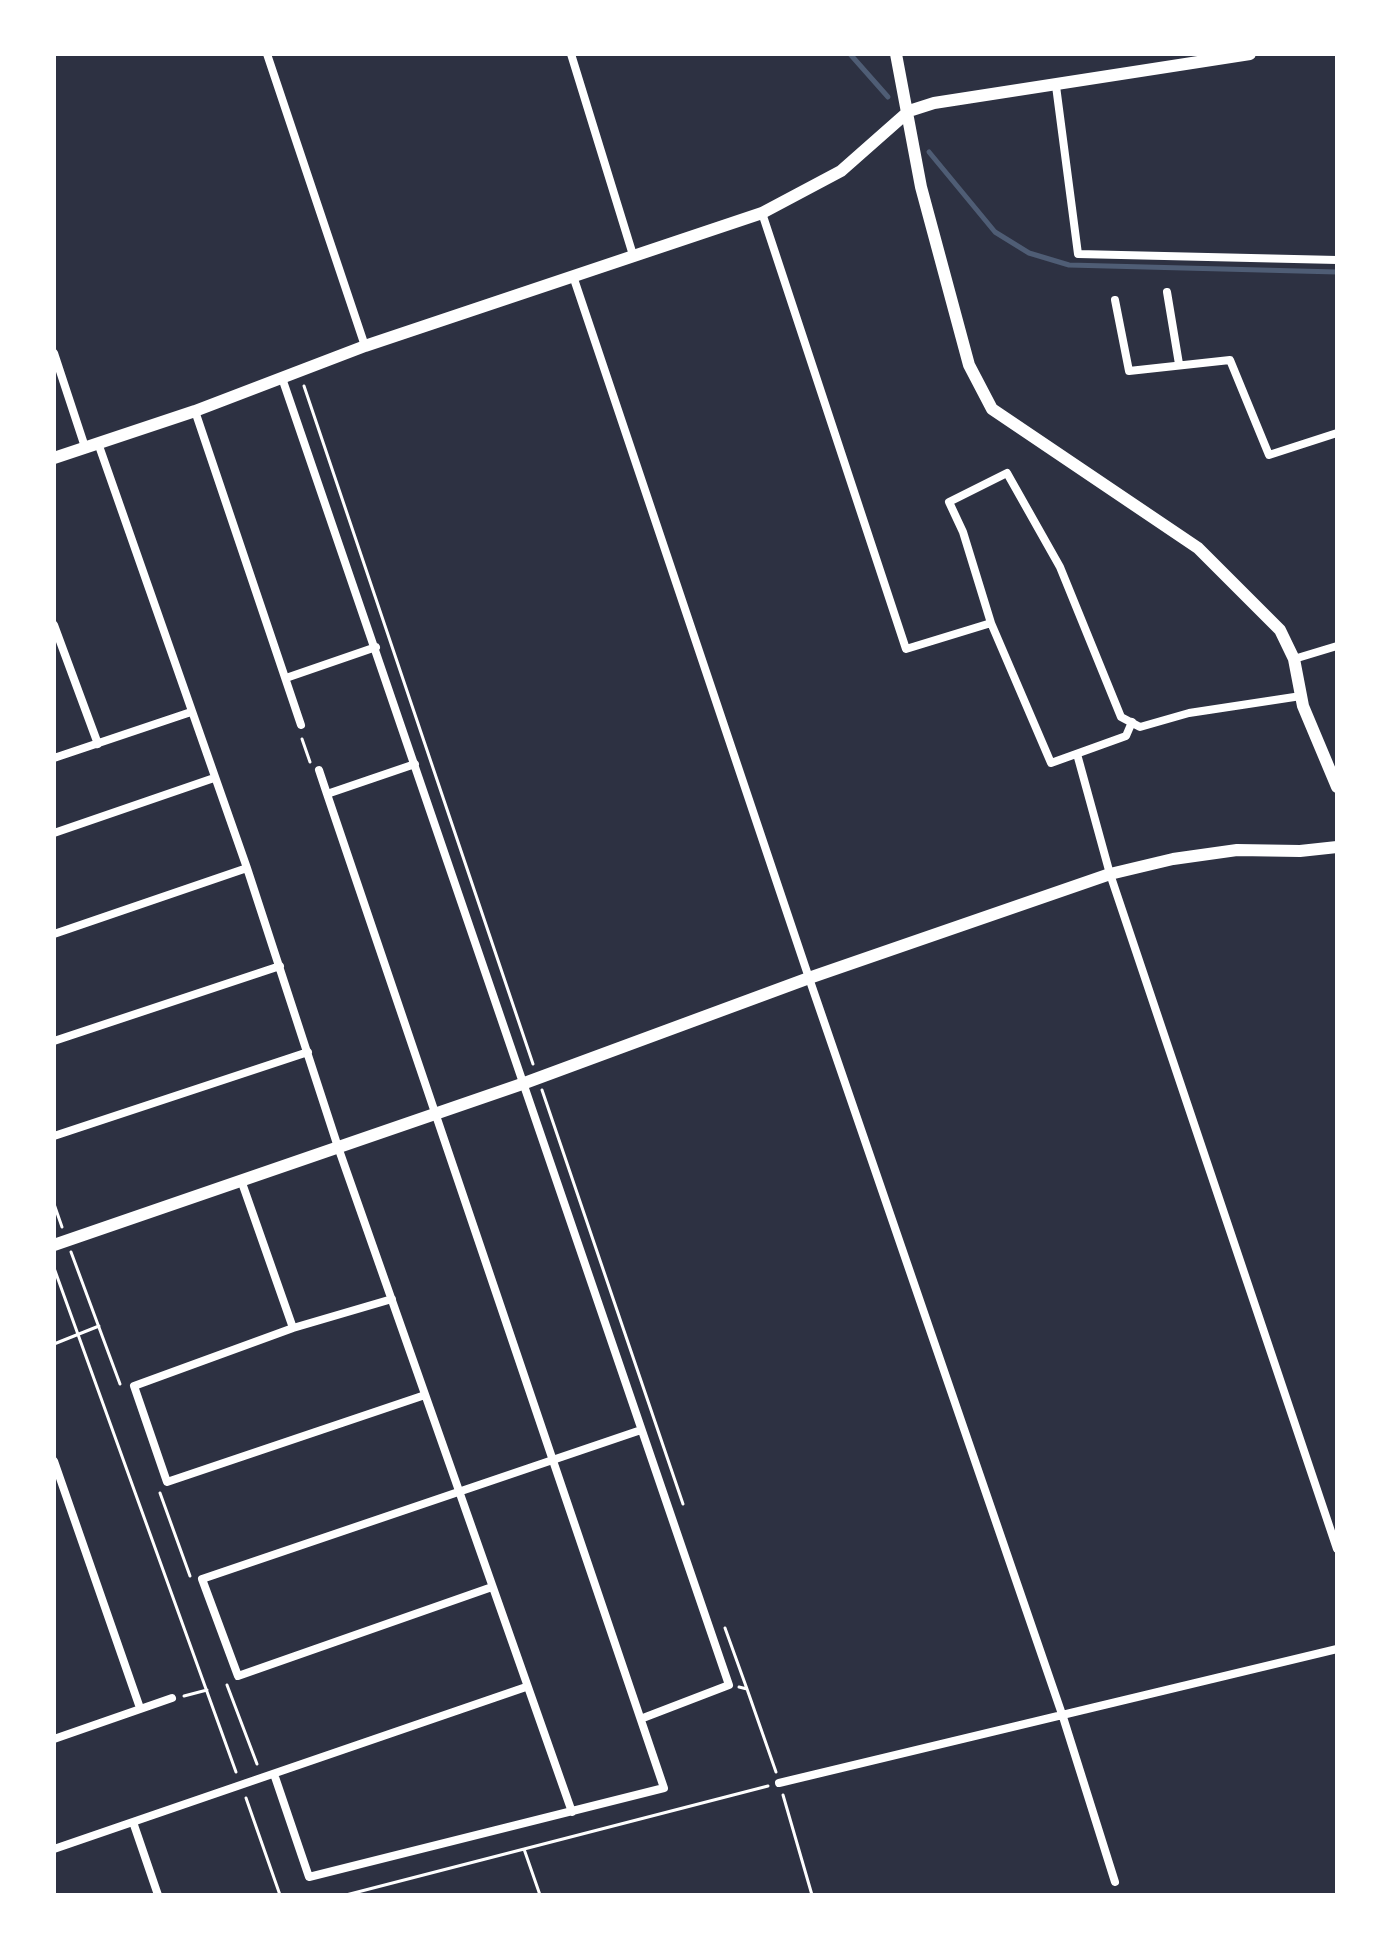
<!DOCTYPE html>
<html>
<head>
<meta charset="utf-8">
<style>
  body { margin:0 }
  #map { position:relative; width:1391px; height:1949px; overflow:hidden; background:#2d3142; font-family:"PT Sans",sans-serif }
  canvas { display:block }
  .frame { position:absolute; inset:0; border:56px solid #fff; pointer-events:none }
</style>
</head>
<body>
<div id="map">
<canvas width="1391" height="1949"></canvas>
<div class="frame"></div>
</div>
<script>
const c = document.querySelector('canvas').getContext('2d');
c.lineJoin = 'round';
function trace(path, color, width, dash) {
  c.strokeStyle = color;
  c.lineWidth = width;
  c.lineCap = dash ? 'butt' : 'round';
  c.setLineDash(dash || []);
  c.stroke(path);
}
trace(new Path2D(`
  M 850,54 L 888,97
  M 929,152 L 995,232 L 1029,253 L 1069,265 L 1337,272`), '#4f5d75', 5);
trace(new Path2D(`
  M 304,386 L 533,1064
  M 302,739 L 310,762
  M 542,1090 L 683,1504
  M 54,1204 L 62,1227
  M 71,1252 L 120,1384
  M 54,1268 L 236,1772
  M 54,1344 L 99,1326
  M 160,1493 L 190,1576
  M 725,1628 L 747,1689
  M 227,1685 L 257,1764
  M 739,1687 L 747,1689 L 776,1772
  M 184,1696 L 207,1690
  M 783,1795 L 812,1895
  M 246,1798 L 280,1895
  M 524,1849 L 540,1895
  M 346,1895 L 768,1786`), '#fff', 3);
trace(new Path2D(`
  M 267,54 L 365,346
  M 571,54 L 633,255
  M 1056,86 L 1078,254 L 1337,260
  M 762,213 L 906,649 L 991,623
  M 573,276 L 809,978 L 1063,1717 L 1115,1882
  M 1167,292 L 1179,364
  M 1115,300 L 1129,371 L 1230,360 L 1269,455 L 1337,433
  M 54,353 L 85,447
  M 282,378 L 729,1685 L 643,1718
  M 195,411 L 301,725
  M 98,443 L 247,868 L 338,1147 L 572,1812
  M 54,625 L 98,744
  M 1294,659 L 1337,646
  M 286,678 L 376,647
  M 1132,722 L 1126,736 L 1051,763 L 991,623 L 963,532 L 949,502 L 1007,473 L 1060,567 L 1121,717 L 1140,727 L 1189,713 L 1301,696
  M 1077,754 L 1110,874 L 1337,1549
  M 54,758 L 191,712
  M 319,770 L 327,794
  M 54,833 L 214,778
  M 54,934 L 247,868
  M 54,1041 L 280,966
  M 54,1136 L 308,1052
  M 241,1180 L 293,1328
  M 392,1299 L 293,1328 L 134,1386 L 167,1482 L 425,1395
  M 54,1461 L 140,1708
  M 492,1587 L 238,1676 L 202,1579 L 641,1430
  M 54,1739 L 172,1698
  M 274,1774 L 309,1877 L 664,1788 L 327,794 L 415,764
  M 779,1783 L 1337,1649
  M 133,1822 L 158,1895
  M 54,1849 L 526,1687`), '#fff', 8);
trace(new Path2D(`
  M 896,54 L 921,187 L 969,365 L 992,409 L 1198,548 L 1280,630 L 1294,659 L 1303,706 L 1337,787
  M 54,458 L 195,411 L 365,346 L 762,213 L 841,171 L 909,111 L 934,103 L 1250,54
  M 54,1245 L 522,1084 L 809,978 L 1110,874 L 1173,859 L 1237,850 L 1300,851 L 1337,847`), '#fff', 12);
</script>
</body>
</html>
